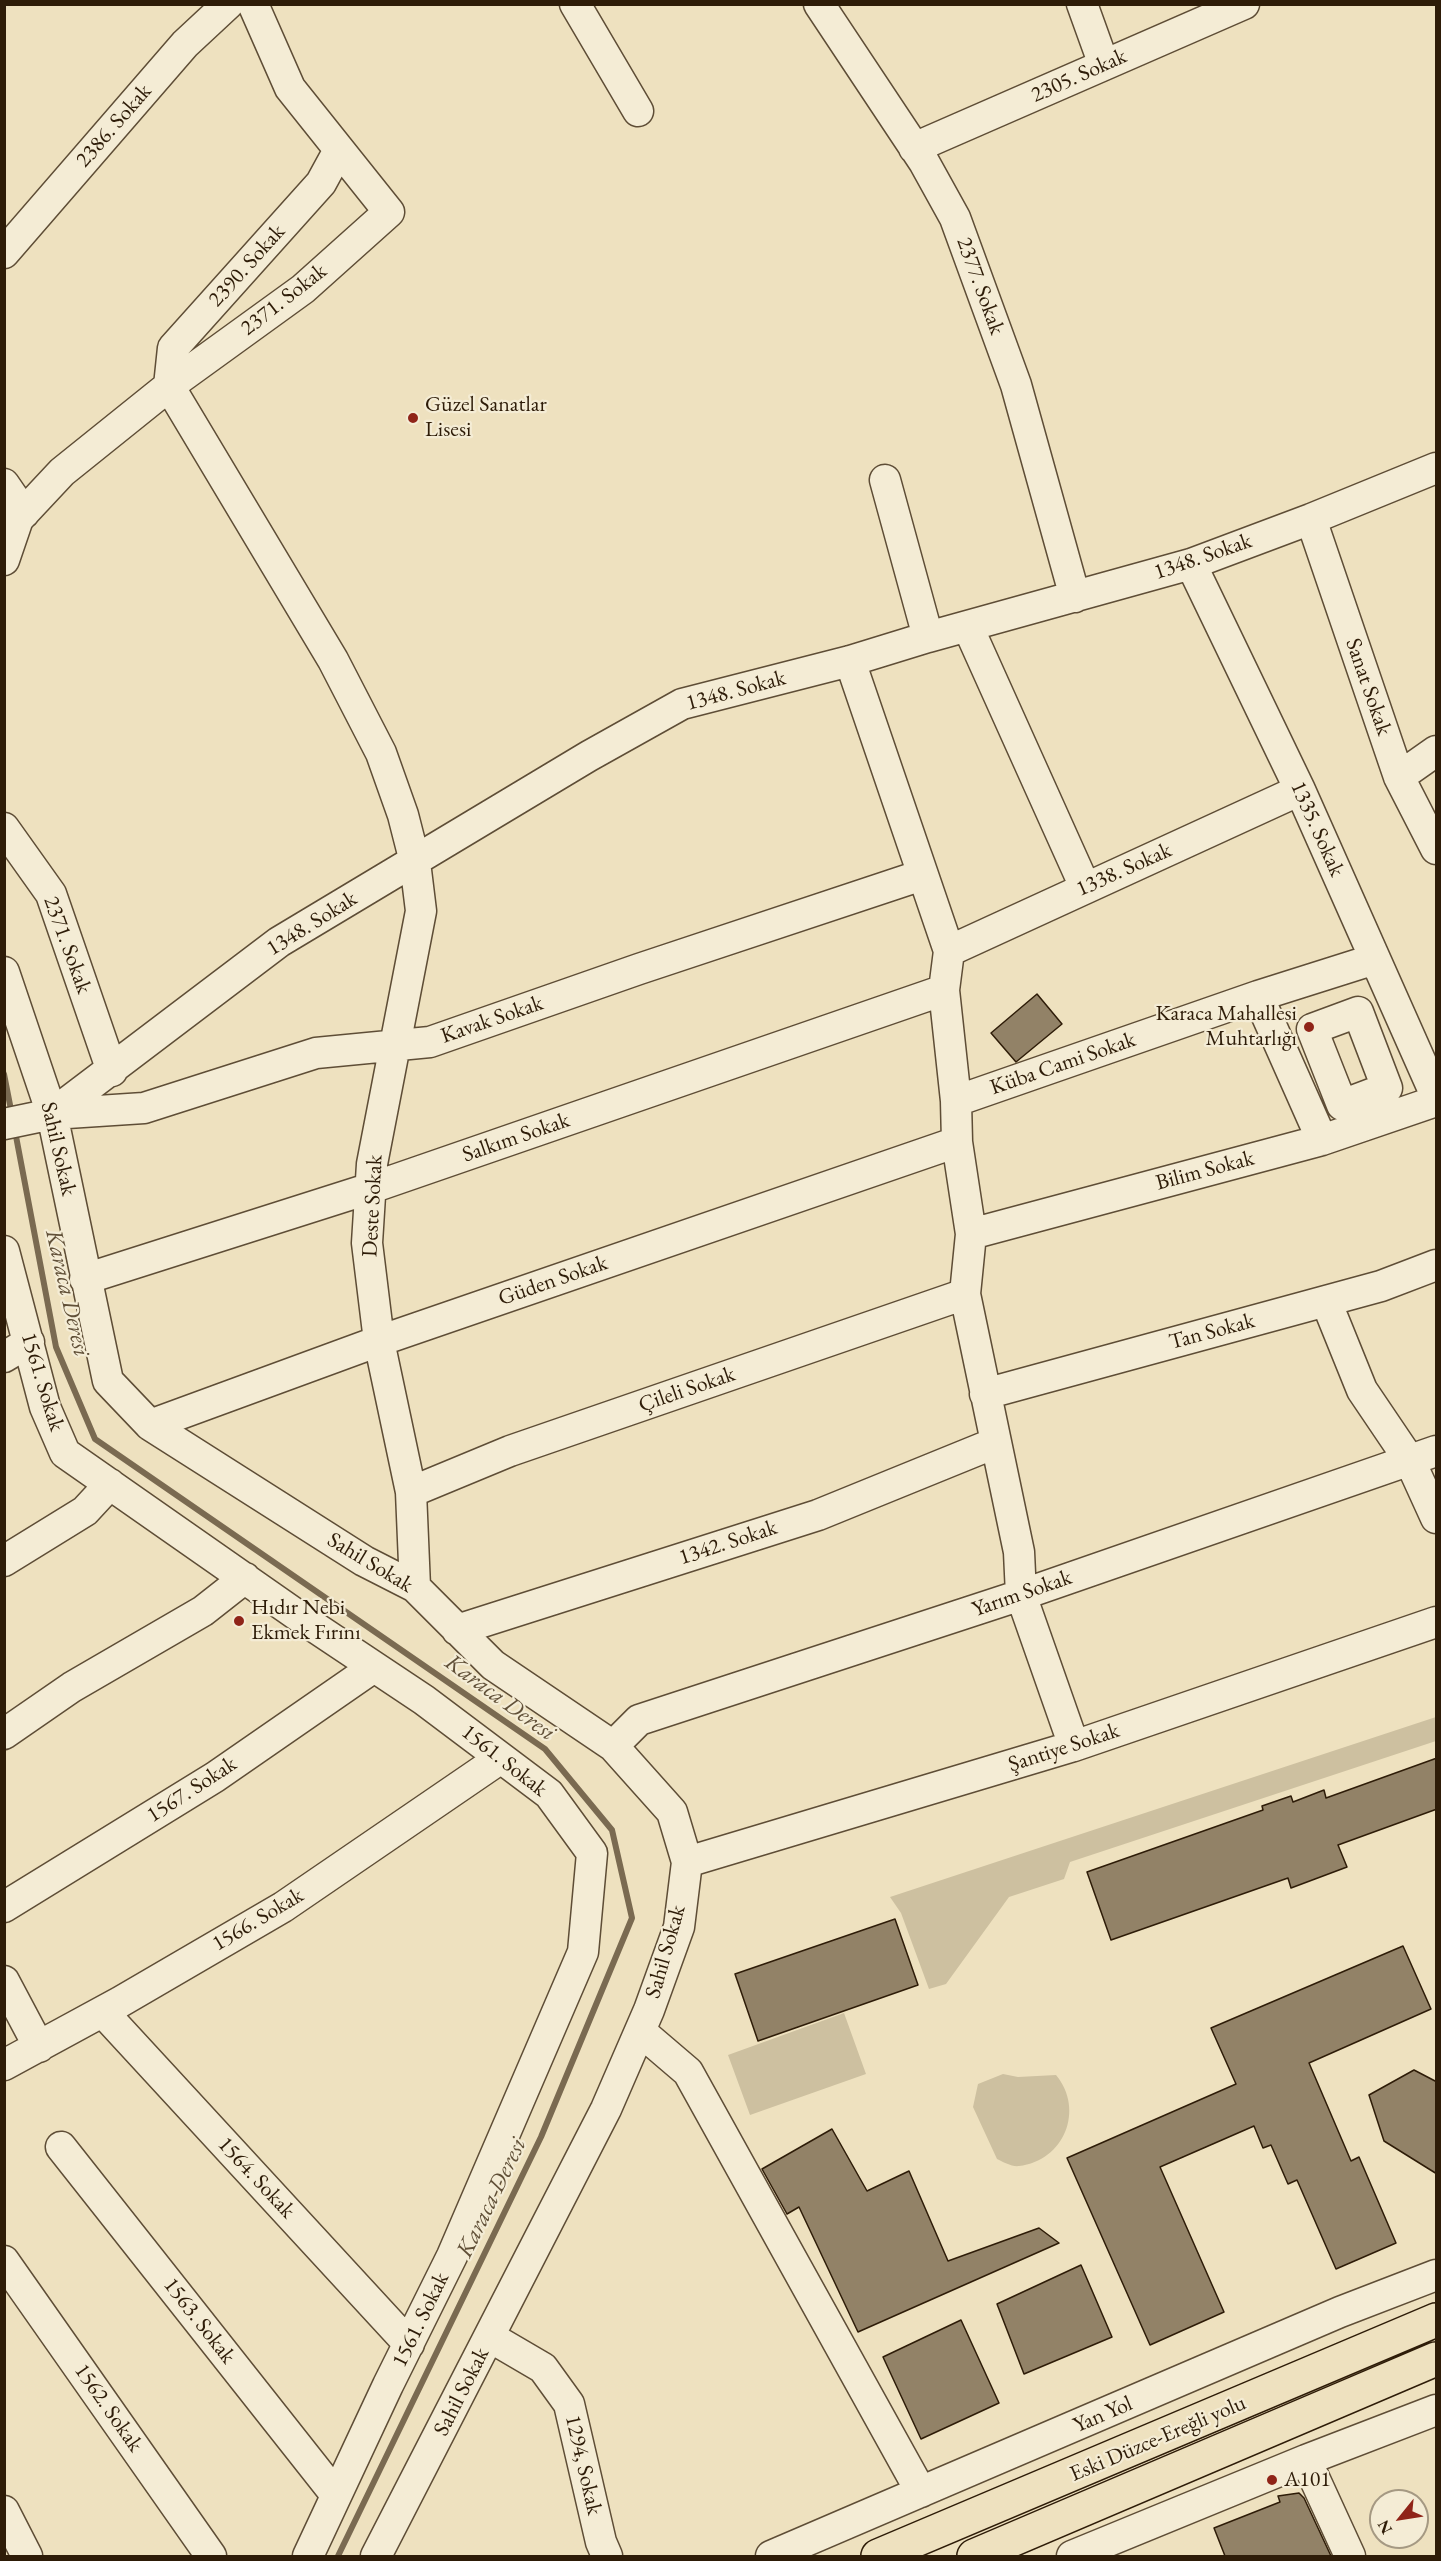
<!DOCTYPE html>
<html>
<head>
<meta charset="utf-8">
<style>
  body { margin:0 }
  #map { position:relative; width:1441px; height:2561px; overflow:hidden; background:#eee1bf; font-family:"EB Garamond",serif }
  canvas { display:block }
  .frame { position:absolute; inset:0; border:6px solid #2e1c08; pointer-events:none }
  .north { position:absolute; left:1369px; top:2489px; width:60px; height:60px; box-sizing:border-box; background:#f4ecd5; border:2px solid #a59983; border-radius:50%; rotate:240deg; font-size:16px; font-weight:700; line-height:24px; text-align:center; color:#2e1c08 }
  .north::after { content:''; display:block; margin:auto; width:21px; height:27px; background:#8f2418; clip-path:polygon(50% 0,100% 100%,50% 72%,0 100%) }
</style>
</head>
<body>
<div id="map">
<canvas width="1441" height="2561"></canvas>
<div class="frame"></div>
<div class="north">N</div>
</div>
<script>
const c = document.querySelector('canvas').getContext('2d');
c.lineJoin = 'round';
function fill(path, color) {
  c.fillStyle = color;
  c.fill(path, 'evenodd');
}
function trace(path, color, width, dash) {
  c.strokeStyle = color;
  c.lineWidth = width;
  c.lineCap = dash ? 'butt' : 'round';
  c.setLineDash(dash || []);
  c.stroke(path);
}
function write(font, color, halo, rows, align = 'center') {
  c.font = font + ' "EB Garamond",serif';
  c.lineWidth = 4.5;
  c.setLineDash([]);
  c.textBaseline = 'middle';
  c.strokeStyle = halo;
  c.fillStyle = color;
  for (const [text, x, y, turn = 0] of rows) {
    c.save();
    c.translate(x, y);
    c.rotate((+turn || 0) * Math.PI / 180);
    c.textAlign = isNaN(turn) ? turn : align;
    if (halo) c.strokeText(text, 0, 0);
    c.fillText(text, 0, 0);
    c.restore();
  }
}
fill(new Path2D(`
  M 1436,1717 L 1436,1741 L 1070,1862 L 1064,1879 L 1009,1897 L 946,1984 L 929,1989 L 901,1913 L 890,1897 Z
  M 844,2013 L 866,2074 L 750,2115 L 728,2055 Z
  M 1003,2074 L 1018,2077 L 1056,2075 C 1085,2110 1064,2161 1019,2166 C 1012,2167 1003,2162 997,2159 L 973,2107 L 978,2084 Z`), '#cdc0a0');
trace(new Path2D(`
  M 4,1074 L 12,1115
  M 15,1131 L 56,1347 L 95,1439 L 545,1749 L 612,1830 L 632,1918 L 541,2137 L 338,2556`), '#7a6a51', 6);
const building = new Path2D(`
  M 1037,994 L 1062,1024 L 1016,1062 L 991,1033 Z
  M 1437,1758 L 1437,1809 L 1338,1845 L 1347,1867 L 1291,1888 L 1288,1878 L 1111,1940 L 1087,1872 L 1263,1810 L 1262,1806 L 1291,1796 L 1293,1802 L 1324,1790 L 1326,1798 Z
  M 895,1919 L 918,1985 L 758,2041 L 735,1974 Z
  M 1403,1946 L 1431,2009 L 1309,2063 L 1351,2161 L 1359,2157 L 1396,2243 L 1336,2269 L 1297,2180 L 1288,2184 L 1271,2145 L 1263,2148 L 1254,2126 L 1160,2167 L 1224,2312 L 1150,2345 L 1067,2158 L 1236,2084 L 1211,2028 Z
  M 1414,2070 L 1437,2082 L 1437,2174 L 1384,2141 L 1369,2095 Z
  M 832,2129 L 867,2191 L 909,2171 L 948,2261 L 1039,2228 L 1059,2243 L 858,2332 L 799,2207 L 787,2214 L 762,2169 Z
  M 1081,2265 L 1112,2337 L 1024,2374 L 997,2304 Z
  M 961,2320 L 999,2403 L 921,2439 L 883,2357 Z
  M 1299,2493 L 1304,2498 L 1331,2556 L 1225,2556 L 1214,2528 L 1280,2502 L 1278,2496 Z`);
fill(building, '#928267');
trace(building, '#2e1c08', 1.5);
const minor = new Path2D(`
  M 575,4 L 638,111
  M 819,4 L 924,162 L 955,218 L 1016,385 L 1075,597
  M 1082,4 L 1104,65
  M 914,148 L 1244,4
  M 339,150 L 321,183 L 173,348 L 169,386 L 333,660 L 381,753 L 403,815 L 415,862 L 421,911 L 372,1164 L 367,1243 L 379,1341 L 411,1492 L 415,1587
  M 4,253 L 185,44 L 228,4
  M 885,480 L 928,637
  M 4,484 L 24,513
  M 1311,519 L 1399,777 L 1436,849
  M 4,560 L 18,519 L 62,472 L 169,386 L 303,289 L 389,212 L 290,88 L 253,4
  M 1191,564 L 1300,790 L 1436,1096
  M 968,627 L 1085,887
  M 850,661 L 949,951 L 944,990 L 956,1101 L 957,1142 L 971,1234 L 965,1294 L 1019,1552 L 1021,1595 L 1074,1746
  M 1399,777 L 1436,751
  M 4,828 L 51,894 L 112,1071
  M 949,951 L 1300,790
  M 4,972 L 52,1114 L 108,1381 L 150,1425 L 364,1561 L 415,1587 L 493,1665 L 613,1746 L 672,1812 L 687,1862 L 679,1927 L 649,2010 L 606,2109 L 376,2556
  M 1258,996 L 1322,1140
  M 1358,1012 L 1387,1088 L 1342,1105 L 1312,1029 Z
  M 956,1101 L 1258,996 L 1375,959
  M 52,1114 L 279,942 L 589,756 L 682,704 L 850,661 L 928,637 L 1191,564 L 1311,519 L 1436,468
  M 4,1124 L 52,1114 L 144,1108 L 316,1053 L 430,1042 L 639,969 L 922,875
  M 971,1234 L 1322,1140 L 1436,1101
  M 4,1251 L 45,1407 L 65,1453 L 304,1620 L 424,1700 L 549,1794 L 592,1853 L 583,1952 L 452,2256 L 388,2385 L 308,2556
  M 85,1279 L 371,1188 L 944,990
  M 1326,1301 L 1362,1390 L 1410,1461 L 1436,1518
  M 4,1357 L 29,1342
  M 985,1394 L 1381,1286 L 1436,1265
  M 150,1425 L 379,1341 L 957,1142
  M 411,1492 L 510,1451 L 965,1294
  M 4,1561 L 85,1511 L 110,1484
  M 457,1630 L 818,1515 L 995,1443
  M 4,1734 L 72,1687 L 203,1611 L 245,1578
  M 613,1746 L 639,1720 L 1021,1595 L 1436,1451
  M 687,1862 L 1074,1746 L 1436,1622
  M 4,1907 L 215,1777 L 374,1667
  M 4,1981 L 39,2047
  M 103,2012 L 409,2344
  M 640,2031 L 688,2072 L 921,2492
  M 4,2065 L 120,2002 L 283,1907 L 501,1758
  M 61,2147 L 336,2495
  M 4,2261 L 211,2556
  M 490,2337 L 543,2368 L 569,2404 L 601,2542 L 607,2556
  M 1306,2460 L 1350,2556
  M 4,2511 L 27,2556
  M 771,2556 L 1340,2312 L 1436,2275
  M 1072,2556 L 1306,2460 L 1436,2410`);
const major = new Path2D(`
  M 878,2556 L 1436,2320
  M 974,2556 L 1436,2359`);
trace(minor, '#5e4d36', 33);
trace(major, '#2e1c08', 36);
trace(minor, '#f4ecd5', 30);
trace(major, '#eee1bf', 33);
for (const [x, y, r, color] of [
  [413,418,6,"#8f2418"],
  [1309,1027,6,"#8f2418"],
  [239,1621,6,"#8f2418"],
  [1272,2480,6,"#8f2418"]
]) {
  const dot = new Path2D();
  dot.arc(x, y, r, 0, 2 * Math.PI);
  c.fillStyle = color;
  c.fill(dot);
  trace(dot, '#f4ecd5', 2);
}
write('22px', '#2e1c08', '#f4ecd5', [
  ["2305. Sokak",1079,76,-24],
  ["2386. Sokak",114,126,-49],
  ["2390. Sokak",247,266,-48],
  ["2377. Sokak",980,286,70],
  ["2371. Sokak",284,300,-38],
  ["1348. Sokak",1203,557,-19],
  ["Sanat Sokak",1368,687,71],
  ["1348. Sokak",736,691,-15],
  ["1335. Sokak",1317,829,66],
  ["1338. Sokak",1124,870,-24],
  ["1348. Sokak",312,924,-32],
  ["2371. Sokak",67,945,70],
  ["Kavak Sokak",492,1020,-19],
  ["Küba Cami Sokak",1063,1064,-19],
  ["Salkım Sokak",516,1138,-19],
  ["Sahil Sokak",58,1149,77],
  ["Bilim Sokak",1205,1171,-15],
  ["Deste Sokak",373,1206,-87],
  ["Güden Sokak",553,1281,-19],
  ["Tan Sokak",1212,1332,-15],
  ["1561. Sokak",42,1382,73],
  ["Çileli Sokak",687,1390,-19],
  ["1342. Sokak",728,1543,-18],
  ["Sahil Sokak",370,1563,31],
  ["Yarım Sokak",1022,1594,-19],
  ["Şantiye Sokak",1064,1748,-18],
  ["1561. Sokak",504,1761,38],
  ["1567. Sokak",192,1790,-33],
  ["1566. Sokak",258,1920,-31],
  ["Sahil Sokak",666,1952,-74],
  ["1564. Sokak",256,2178,47],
  ["1561. Sokak",421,2320,-64],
  ["1563. Sokak",199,2321,52],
  ["Sahil Sokak",462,2392,-63],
  ["1562. Sokak",108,2408,55],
  ["Yan Yol",1103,2415,-23],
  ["Eski Düzce-Ereğli yolu",1158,2439,-23],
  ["1294, Sokak",583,2465,77]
]);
write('22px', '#2e1c08', '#f4ecd5', [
  ["Güzel Sanatlar",425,405],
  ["Lisesi",425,430],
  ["Karaca Mahallesi",1297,1014,"right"],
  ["Muhtarlığı",1297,1039,"right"],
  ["Hıdır Nebi",251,1608],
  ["Ekmek Fırını",251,1633],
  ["A101",1284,2480]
], 'left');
write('italic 24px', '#615038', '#f4ecd5', [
  ["Karaca Deresi",67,1293,77],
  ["Karaca Deresi",500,1698,36],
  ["Karaca Deresi",492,2198,-64]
]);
</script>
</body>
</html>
